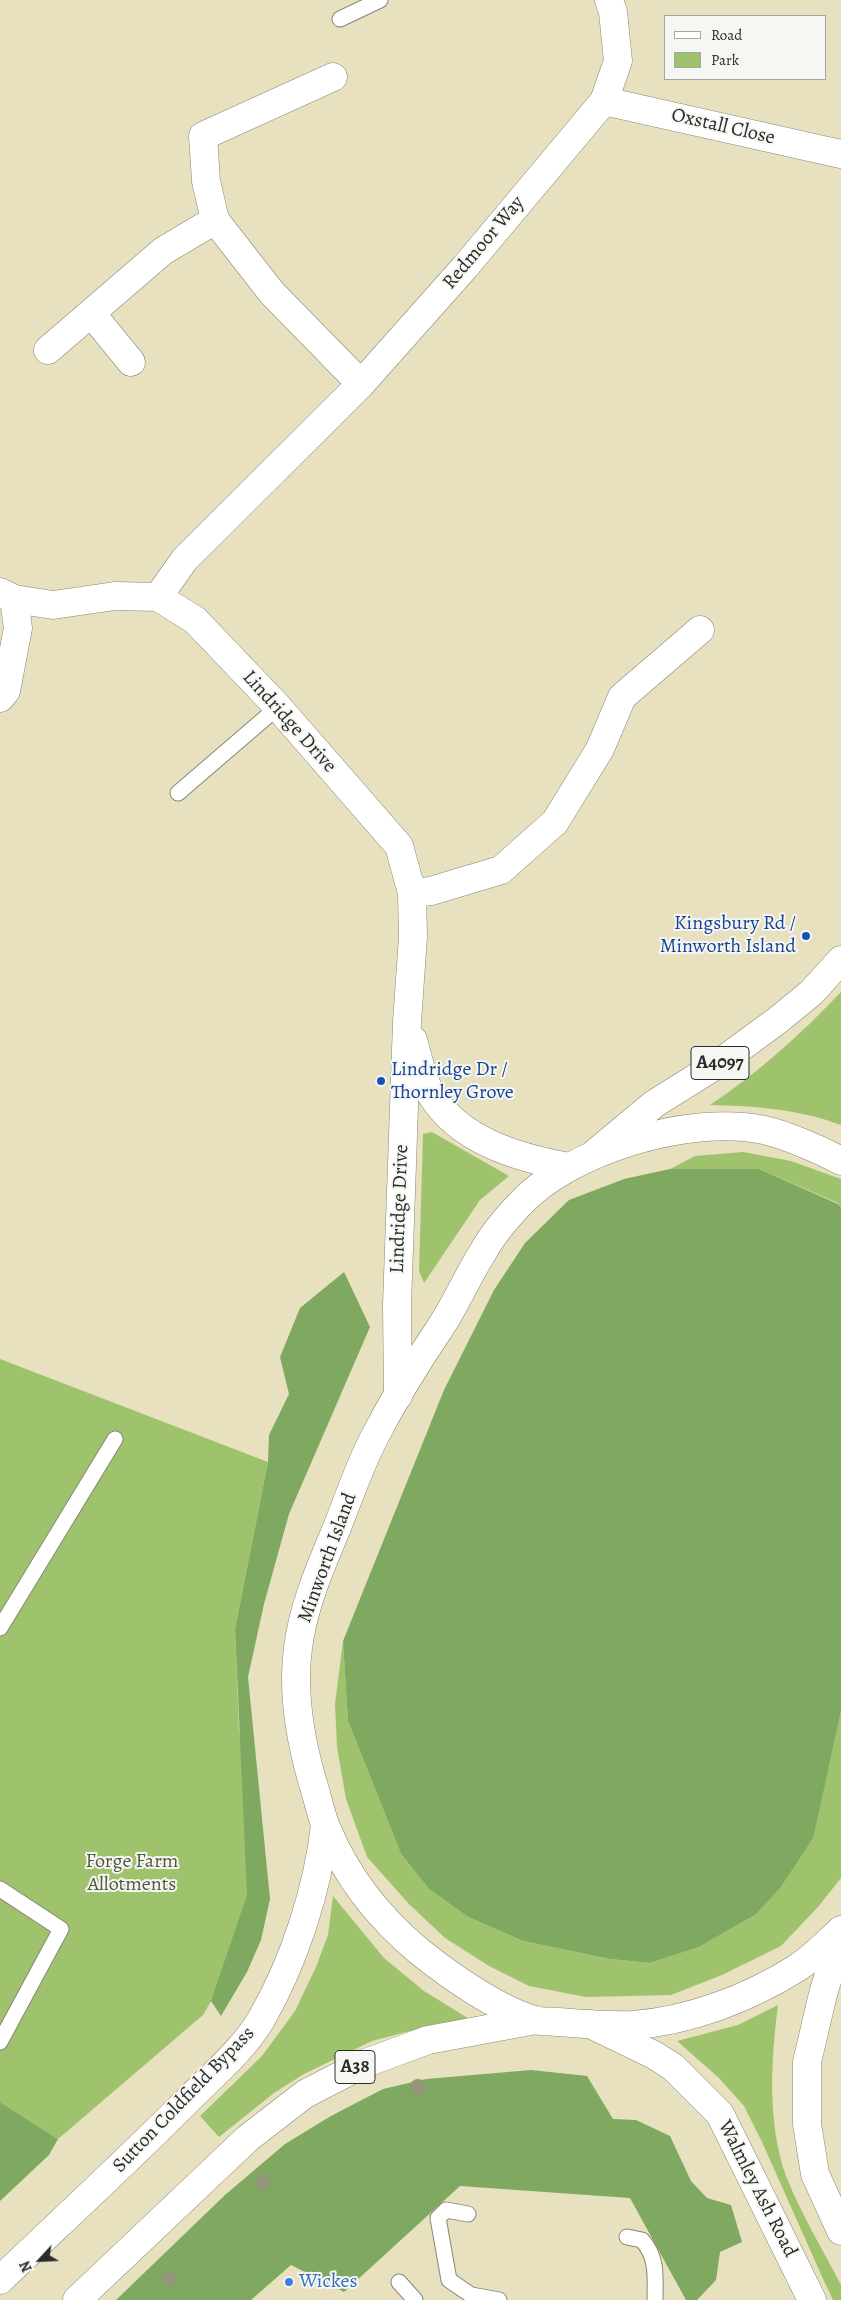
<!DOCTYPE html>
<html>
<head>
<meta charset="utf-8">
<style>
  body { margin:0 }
  #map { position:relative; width:841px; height:2300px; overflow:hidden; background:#e7e1bf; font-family:Alegreya,serif }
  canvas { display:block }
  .legend { position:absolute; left:664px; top:15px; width:162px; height:65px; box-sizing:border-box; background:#f6f6f2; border:1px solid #a5a5a2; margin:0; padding:6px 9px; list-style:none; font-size:15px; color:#2b2b2b }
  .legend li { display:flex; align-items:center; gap:10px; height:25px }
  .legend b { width:25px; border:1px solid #a5a5a2 }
  .north { position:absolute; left:15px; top:2235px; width:50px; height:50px; -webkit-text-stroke:4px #f6f6f2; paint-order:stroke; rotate:245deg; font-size:14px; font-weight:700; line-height:20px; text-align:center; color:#2b2b2b }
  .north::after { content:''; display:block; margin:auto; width:18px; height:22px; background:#2b2b2b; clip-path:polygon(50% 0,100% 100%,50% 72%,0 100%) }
</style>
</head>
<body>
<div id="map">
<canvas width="841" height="2300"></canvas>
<ul class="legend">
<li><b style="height:6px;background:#fff"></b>Road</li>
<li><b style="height:14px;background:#9fc36d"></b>Park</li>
</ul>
<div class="north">N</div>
</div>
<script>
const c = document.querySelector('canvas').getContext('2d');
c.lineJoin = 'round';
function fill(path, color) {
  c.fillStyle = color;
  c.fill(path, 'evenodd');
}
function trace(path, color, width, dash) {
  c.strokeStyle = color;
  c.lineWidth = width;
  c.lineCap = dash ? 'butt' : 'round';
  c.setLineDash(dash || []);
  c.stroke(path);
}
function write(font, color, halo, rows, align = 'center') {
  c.font = font + ' Alegreya,serif';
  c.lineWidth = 4;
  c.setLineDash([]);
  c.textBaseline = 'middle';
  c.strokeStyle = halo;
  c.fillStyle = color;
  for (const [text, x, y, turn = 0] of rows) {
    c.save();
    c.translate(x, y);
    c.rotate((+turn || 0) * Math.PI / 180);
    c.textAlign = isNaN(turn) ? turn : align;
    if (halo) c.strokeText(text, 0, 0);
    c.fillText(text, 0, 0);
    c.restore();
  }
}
fill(new Path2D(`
  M 841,992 L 841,1125 C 798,1109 755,1106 710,1105 C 758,1073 801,1034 841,992 Z
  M 432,1132 L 509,1176 L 480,1200 L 424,1283 L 419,1271 L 423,1134 Z
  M 743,1152 L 791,1161 L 841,1179 L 841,1207 L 838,1203 L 759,1169 L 670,1169 L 695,1156 Z
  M 0,1359 L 268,1462 L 235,1629 L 239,1730 L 270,1899 L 203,2015 L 58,2139 L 0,2102 Z
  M 343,1641 L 348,1721 L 401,1854 L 429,1889 L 468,1917 L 523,1941 L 610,1959 L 650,1963 L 699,1947 L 755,1915 L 828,1770 L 841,1712 L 841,1878 L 818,1907 L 781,1946 L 722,1975 L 671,1995 L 586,1997 L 529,1986 L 489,1966 L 445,1938 L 409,1904 L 367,1857 L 346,1799 L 337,1747 L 335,1704 Z
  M 333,1896 L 384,1958 L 424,1991 L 471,2020 L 406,2032 L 372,2041 L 304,2074 L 274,2093 L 219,2137 L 200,2116 L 262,2056 L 295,2011 L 316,1967 L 328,1935 Z
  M 778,2005 C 771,2060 767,2122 786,2176 C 800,2212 823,2250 841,2285 L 841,2300 L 833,2300 L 824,2281 L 762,2142 L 744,2106 L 719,2078 L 677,2041 L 738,2025 Z`), '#9fc36d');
fill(new Path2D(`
  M 670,1169 L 759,1169 L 838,1204 L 841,1207 L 841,1712 L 813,1838 L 780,1888 L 755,1915 L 699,1947 L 650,1963 L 610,1959 L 523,1941 L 468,1917 L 429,1889 L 401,1854 L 348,1721 L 343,1641 L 444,1390 L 494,1290 L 525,1243 L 569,1200 L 624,1179 Z
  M 344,1272 L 370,1327 L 289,1514 L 264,1604 L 248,1677 L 270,1899 L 261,1940 L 247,1972 L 221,2016 L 211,2001 L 247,1895 L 235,1629 L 268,1462 L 269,1435 L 289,1394 L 280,1357 L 300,1308 Z
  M 531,2070 L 587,2076 L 613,2119 L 636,2120 L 670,2136 L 691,2181 L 707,2198 L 731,2205 L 742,2242 L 720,2252 L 716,2280 L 697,2300 L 686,2300 L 630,2198 L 460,2186 L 344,2292 L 291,2265 L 251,2300 L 116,2300 L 225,2195 L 285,2144 L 331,2116 L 383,2089 L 426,2079 Z
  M 0,2102 L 58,2139 L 49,2155 L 0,2201 Z`), '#7fa960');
const lane = new Path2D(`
  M 340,19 L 380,0
  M 178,793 L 278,707
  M 0,1628 L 115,1439
  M 0,1889 L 61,1929 L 0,2042
  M 468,2214 L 446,2210 L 438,2218 L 449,2280 L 471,2295 L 499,2300
  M 627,2237 L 642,2240 C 658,2258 655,2277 655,2300
  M 399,2282 L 415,2300`);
const street = new Path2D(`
  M 333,77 L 203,136 L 206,181 L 215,220 L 272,293 L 361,384
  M 604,101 L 841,154
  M 91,313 L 131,362
  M 48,350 L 163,251 L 215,220
  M 0,592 L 14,599 L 53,605 L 115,596 L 158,597 L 195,620 L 278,707 L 399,846 L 412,893 L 413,937 L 407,1022 L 397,1305 L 398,1396
  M 158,597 L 185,559 L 361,384 L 465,267 L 604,101 L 618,61 L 613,12 L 609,0
  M 0,698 L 6,691 L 18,628 L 14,599
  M 412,893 L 431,891 L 501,870 L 555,822 L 600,749 L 622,697 L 700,630
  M 413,1040 C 418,1057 422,1079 431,1094 C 459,1141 519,1158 569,1167`);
const secondary = new Path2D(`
  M 841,1934 L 823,1994 L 807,2062 L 807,2124 L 815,2174 L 841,2231
  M 590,2024 L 654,2055 L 673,2067 L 720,2114 L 812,2300`);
const primary = new Path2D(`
  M 594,1154 L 654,1104 L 718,1064 L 778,1020 L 812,992 L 841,960`);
const highway = new Path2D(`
  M 841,1161 C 821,1150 786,1135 764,1130 C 691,1114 568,1150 518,1206 C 505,1220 492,1235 483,1252 C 467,1277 455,1306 438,1331 C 415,1365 393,1401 374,1438 C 359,1467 348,1500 336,1530 C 320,1568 303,1607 298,1648 C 292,1692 300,1738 312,1780 C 317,1795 320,1812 326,1827 C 346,1876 380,1919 420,1952 C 450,1976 497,2009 534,2020 C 542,2022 551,2021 559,2022 C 583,2024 609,2026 633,2025 C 690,2021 749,1998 797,1968 C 813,1958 827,1943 841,1930
  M 0,2280 C 63,2220 127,2161 189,2099 C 214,2074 244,2049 262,2018 C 294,1962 318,1889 325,1825
  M 77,2300 L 248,2138 L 305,2094 L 363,2064 L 428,2040 L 536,2020`);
trace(lane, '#898675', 17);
trace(street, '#898675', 29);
trace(secondary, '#898675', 29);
trace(primary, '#898675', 29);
trace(highway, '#898675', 29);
trace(lane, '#fff', 15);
trace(street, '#fff', 28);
trace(secondary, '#fff', 28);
trace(primary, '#fff', 28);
trace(highway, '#fff', 28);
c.fillStyle = '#939679';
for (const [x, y] of [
  [418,2087],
  [263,2182],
  [170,2278]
]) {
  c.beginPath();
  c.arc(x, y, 8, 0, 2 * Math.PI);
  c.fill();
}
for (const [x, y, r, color] of [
  [806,936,5,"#1a4fb4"],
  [381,1081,5,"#1a4fb4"],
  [289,2282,5,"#3f7fe0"]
]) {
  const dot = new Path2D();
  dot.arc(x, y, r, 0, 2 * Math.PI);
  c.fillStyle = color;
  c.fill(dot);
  trace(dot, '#f6f6f2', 2);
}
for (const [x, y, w] of [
  [720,1063,58],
  [355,2067,40]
]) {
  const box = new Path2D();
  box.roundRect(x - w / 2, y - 16.5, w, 33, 4);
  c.fillStyle = '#f6f6f2';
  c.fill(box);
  trace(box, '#2b2b2b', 1);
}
write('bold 19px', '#2b2b2b', null, [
  ["A4097",720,1063],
  ["A38",355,2067]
]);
write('20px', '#2b2b2b', '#f6f6f2', [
  ["Oxstall Close",723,127,13],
  ["Redmoor Way",484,243,-50],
  ["Lindridge Drive",289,722,48],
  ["Lindridge Drive",400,1209,-88],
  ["Minworth Island",328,1558,-70],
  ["Sutton Coldfield Bypass",184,2100,-46],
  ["Walmley Ash Road",757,2189,63]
]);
write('20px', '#164399', '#f6f6f2', [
  ["Kingsbury Rd /",796,924],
  ["Minworth Island",796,947],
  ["Lindridge Dr /",391,1070,"left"],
  ["Thornley Grove",391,1093,"left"]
], 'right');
write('20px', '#4e593f', '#f6f6f2', [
  ["Forge Farm",132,1862],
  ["Allotments",132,1885]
]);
write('20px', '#366cbe', '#f6f6f2', [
  ["Wickes",299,2282]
], 'left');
</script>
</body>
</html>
